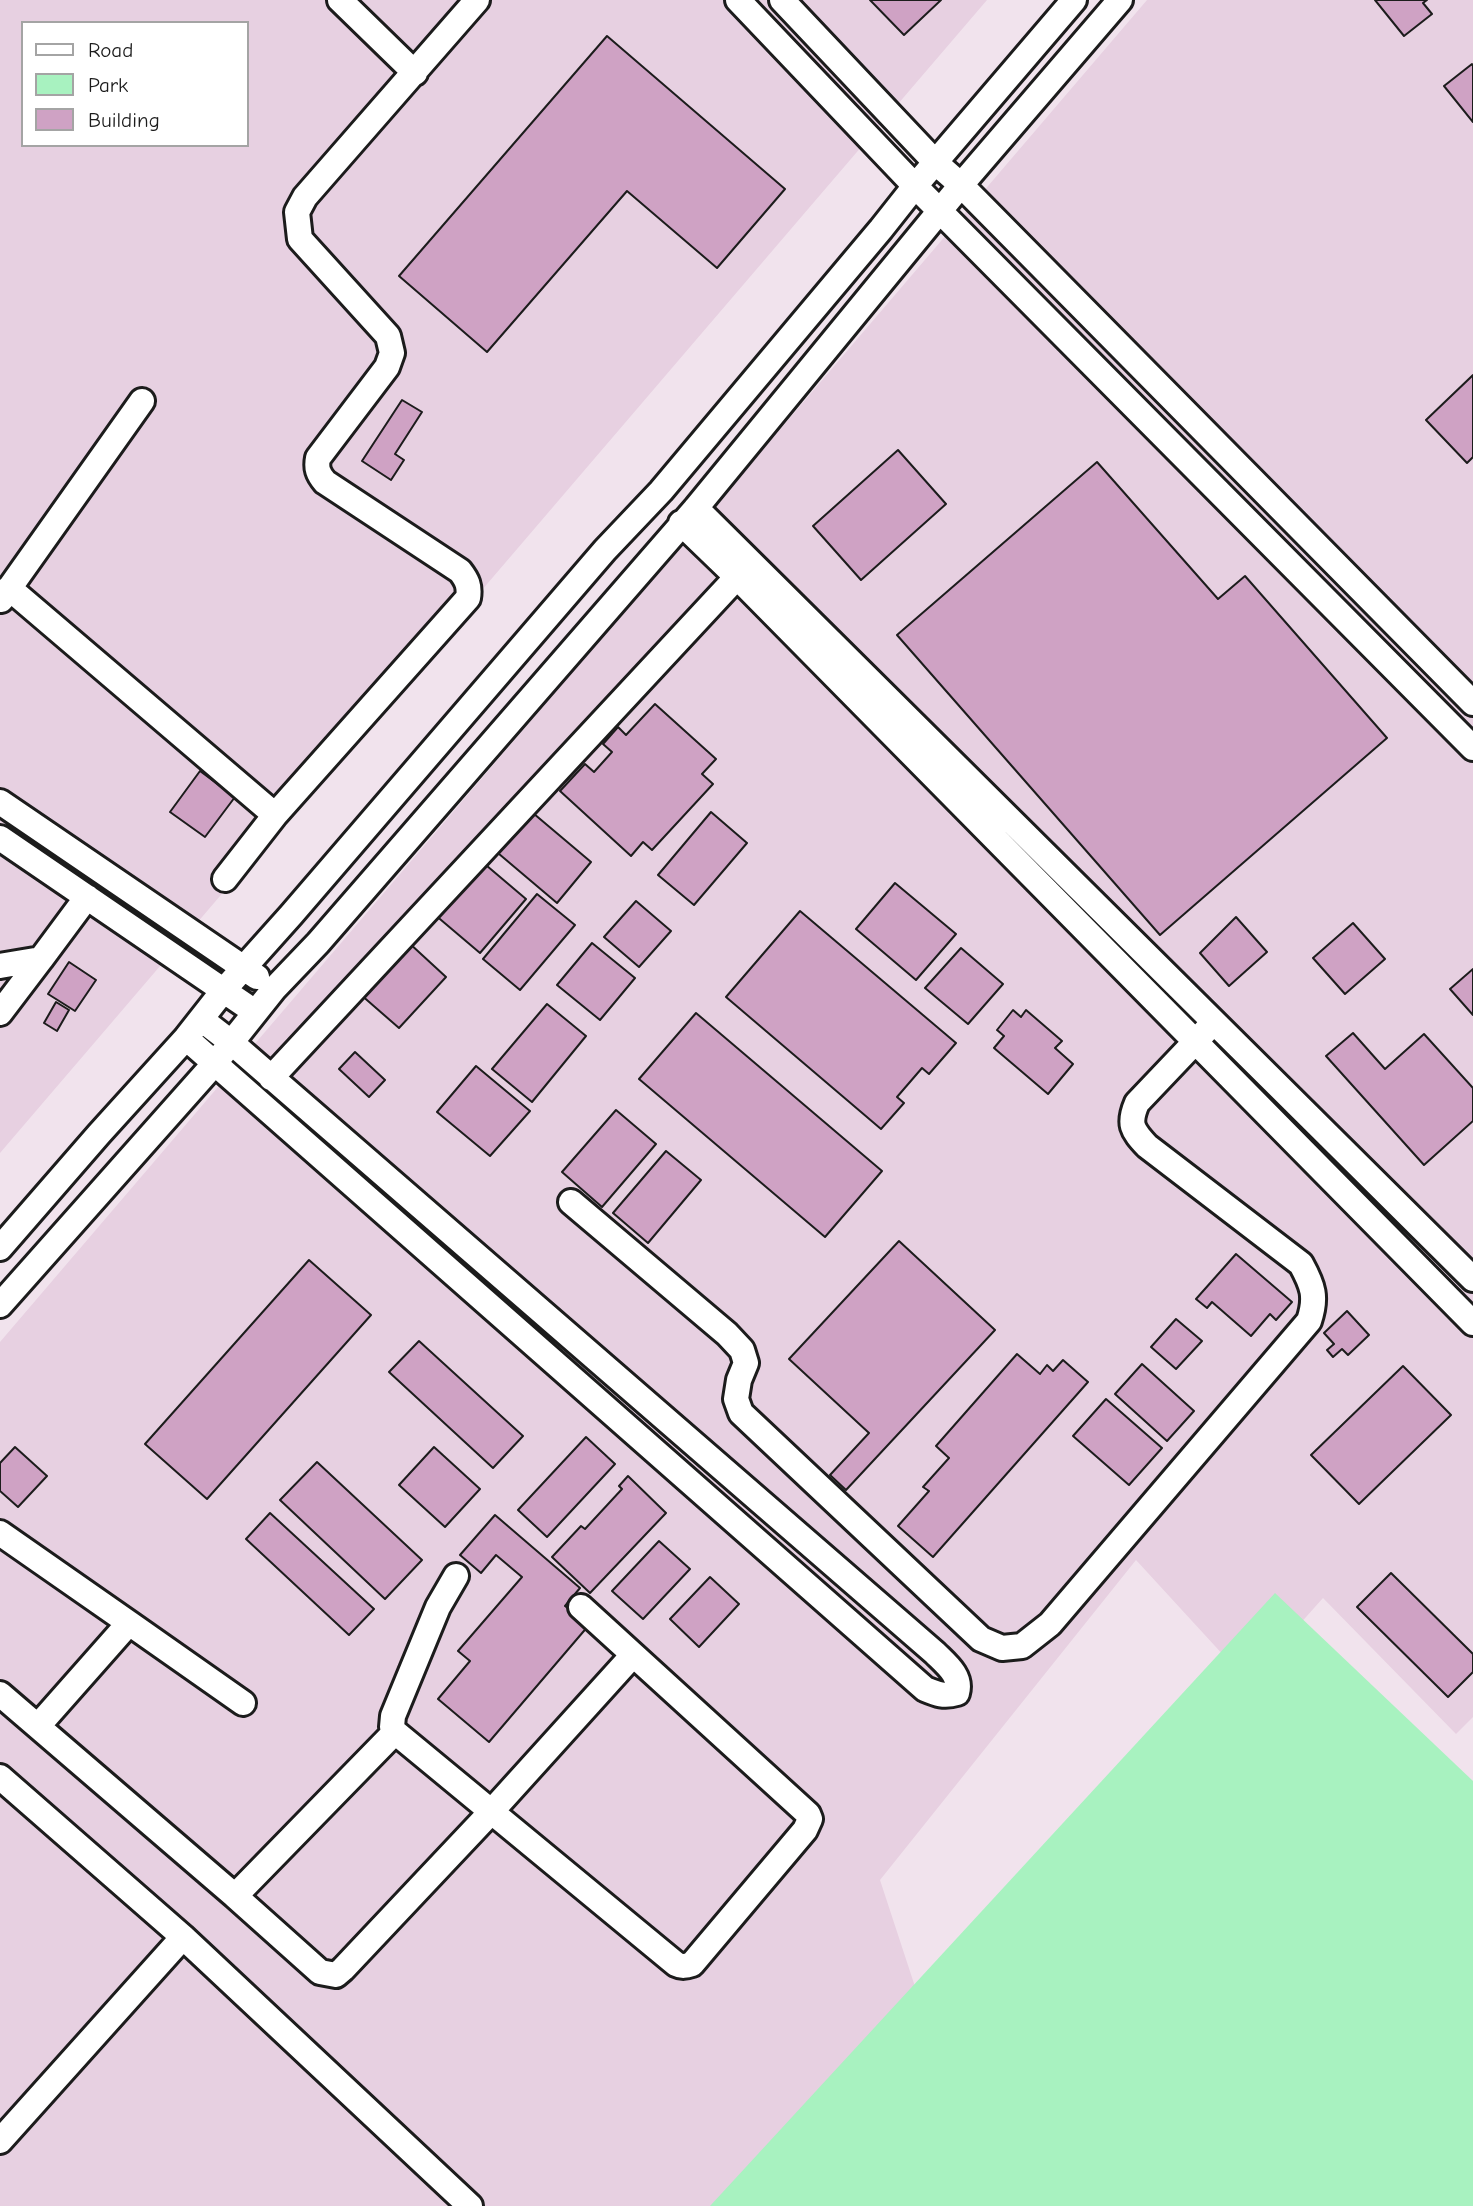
<!DOCTYPE html>
<html>
<head>
<meta charset="utf-8">
<style>
  body { margin:0 }
  #map { position:relative; width:1473px; height:2206px; overflow:hidden; background:#f1e3ed; font-family:"Comic Neue",sans-serif }
  canvas { display:block }
  .legend { position:absolute; left:21px; top:21px; width:228px; height:126px; box-sizing:border-box; background:#fff; border:2px solid #a4a4a4; margin:0; padding:9px 12px; list-style:none; font-size:21px; color:#1c1c1c }
  .legend li { display:flex; align-items:center; gap:14px; height:35px }
  .legend b { width:35px; border:2px solid #a4a4a4 }
</style>
</head>
<body>
<div id="map">
<canvas width="1473" height="2206"></canvas>
<ul class="legend">
<li><b style="height:9px;background:#fff"></b>Road</li>
<li><b style="height:19px;background:#a8f2c0"></b>Park</li>
<li><b style="height:19px;background:#cfa2c4"></b>Building</li>
</ul>
</div>
<script>
const c = document.querySelector('canvas').getContext('2d');
c.lineJoin = 'round';
function fill(path, color) {
  c.fillStyle = color;
  c.fill(path, 'evenodd');
}
function trace(path, color, width, dash) {
  c.strokeStyle = color;
  c.lineWidth = width;
  c.lineCap = dash ? 'butt' : 'round';
  c.setLineDash(dash || []);
  c.stroke(path);
}
fill(new Path2D(`
  M 0,0 L 987,0 L 0,1153 ZM 23,23 L 247,23 L 247,145 L 23,145 Z
  M 1147,0 L 1473,0 L 1473,1717 L 1456,1734 L 1323,1598 L 1248,1682 L 1136,1560 L 880,1880 L 967,2145 L 899,2206 L 0,2206 L 0,1342 Z`), '#e7d0e1');
fill(new Path2D(`
  M 1275,1593 L 1473,1781 L 1473,2206 L 710,2206 Z`), '#a8f2c0');
const building = new Path2D(`
  M 870,0 L 941,0 L 904,35 Z
  M 1375,0 L 1427,0 L 1423,3 L 1432,14 L 1404,36 Z
  M 607,36 L 785,189 L 717,268 L 627,191 L 487,352 L 399,276 Z
  M 1472,64 L 1473,66 L 1473,122 L 1444,86 Z
  M 1473,375 L 1473,457 L 1467,463 L 1426,420 Z
  M 402,400 L 422,412 L 395,454 L 404,460 L 391,480 L 362,461 Z
  M 898,450 L 946,504 L 861,580 L 813,526 Z
  M 1097,462 L 1218,599 L 1245,576 L 1387,738 L 1160,935 L 897,635 Z
  M 655,704 L 716,759 L 702,774 L 713,784 L 652,850 L 643,842 L 631,856 L 560,791 L 585,764 L 594,772 L 612,752 L 603,744 L 618,727 L 626,735 Z
  M 200,771 L 235,797 L 205,837 L 170,812 Z
  M 527,808 L 591,862 L 557,903 L 492,848 Z
  M 711,812 L 747,843 L 694,905 L 658,875 Z
  M 480,860 L 526,899 L 480,953 L 434,914 Z
  M 895,883 L 956,934 L 916,980 L 856,929 Z
  M 537,894 L 575,925 L 520,990 L 483,959 Z
  M 636,901 L 671,931 L 639,967 L 604,937 Z
  M 800,911 L 956,1043 L 929,1074 L 922,1068 L 897,1097 L 904,1103 L 881,1129 L 726,997 Z
  M 1236,917 L 1267,952 L 1229,986 L 1200,953 Z
  M 1353,923 L 1385,959 L 1345,994 L 1313,958 Z
  M 408,942 L 446,977 L 399,1028 L 360,994 Z
  M 592,943 L 635,978 L 600,1020 L 557,985 Z
  M 961,948 L 1003,984 L 968,1024 L 925,988 Z
  M 69,962 L 96,980 L 75,1011 L 48,994 Z
  M 1473,969 L 1473,1015 L 1450,989 Z
  M 56,1002 L 69,1010 L 57,1031 L 44,1023 Z
  M 547,1004 L 586,1036 L 532,1102 L 492,1069 Z
  M 1013,1010 L 1021,1017 L 1026,1010 L 1062,1041 L 1055,1048 L 1073,1064 L 1048,1094 L 994,1048 L 1004,1036 L 997,1030 Z
  M 696,1013 L 882,1171 L 825,1237 L 639,1079 Z
  M 1353,1033 L 1385,1069 L 1424,1034 L 1473,1088 L 1473,1121 L 1424,1165 L 1326,1056 Z
  M 355,1052 L 385,1080 L 369,1097 L 339,1069 Z
  M 476,1066 L 530,1111 L 490,1156 L 437,1112 Z
  M 616,1110 L 656,1144 L 602,1207 L 562,1172 Z
  M 666,1151 L 701,1180 L 648,1243 L 613,1213 Z
  M 899,1241 L 995,1330 L 846,1490 L 830,1475 L 869,1433 L 789,1359 Z
  M 1236,1254 L 1292,1302 L 1276,1320 L 1270,1314 L 1251,1336 L 1212,1302 L 1207,1308 L 1196,1299 Z
  M 309,1260 L 371,1315 L 207,1499 L 145,1444 Z
  M 1347,1311 L 1369,1335 L 1348,1355 L 1342,1349 L 1333,1357 L 1327,1350 L 1334,1344 L 1324,1333 Z
  M 1176,1319 L 1202,1341 L 1176,1369 L 1151,1347 Z
  M 419,1341 L 523,1436 L 493,1468 L 389,1372 Z
  M 1017,1354 L 1040,1374 L 1047,1365 L 1053,1371 L 1063,1360 L 1088,1382 L 933,1557 L 898,1526 L 929,1491 L 923,1487 L 949,1458 L 936,1446 Z
  M 1142,1364 L 1194,1411 L 1167,1441 L 1115,1394 Z
  M 1403,1366 L 1451,1415 L 1359,1504 L 1311,1455 Z
  M 1106,1399 L 1162,1448 L 1129,1485 L 1073,1436 Z
  M 586,1437 L 615,1464 L 547,1537 L 518,1510 Z
  M 15,1447 L 47,1476 L 18,1507 L 0,1491 L 0,1463 Z
  M 434,1447 L 480,1489 L 445,1527 L 399,1485 Z
  M 317,1462 L 422,1560 L 385,1599 L 280,1500 Z
  M 628,1476 L 666,1513 L 590,1593 L 552,1557 L 581,1526 L 585,1529 L 622,1489 L 619,1486 Z
  M 270,1513 L 374,1609 L 349,1635 L 246,1539 Z
  M 495,1515 L 580,1588 L 565,1606 L 589,1625 L 489,1742 L 438,1699 L 470,1661 L 458,1651 L 522,1577 L 496,1555 L 481,1573 L 460,1555 Z
  M 659,1541 L 690,1569 L 643,1619 L 612,1591 Z
  M 1391,1573 L 1473,1654 L 1473,1672 L 1448,1697 L 1357,1607 Z
  M 710,1577 L 739,1604 L 699,1647 L 670,1619 Z`);
fill(building, '#cfa2c4');
trace(building, '#1c1c1c', 2);
const minor = new Path2D(`
  M 340,0 L 415,73
  M 738,0 L 915,186 L 1473,748
  M 782,0 L 936,163 L 961,185 L 1473,703
  M 696,508 L 1473,1279
  M 681,523 L 737,577 L 1473,1323
  M 9,588 L 275,815
  M 1,600 L 142,401
  M 0,802 L 257,977
  M 0,838 L 255,1012
  M 225,879 L 275,815 L 468,598 C 470,586 467,580 460,571 L 325,482 C 318,474 316,468 318,458 L 387,367 L 392,353 L 388,336 L 300,239 L 297,212 L 305,197 L 477,0
  M 0,966 L 41,959 L 87,897
  M 0,1013 L 41,959
  M 186,1038 L 925,1689 C 937,1694 944,1697 957,1693 C 962,1676 946,1664 935,1653 L 232,1043 L 201,1019
  M 271,1078 L 737,577
  M 571,1202 L 727,1334 L 742,1350 L 746,1363 L 739,1380 L 736,1399 L 741,1413 L 981,1639 L 1002,1648 L 1022,1646 L 1050,1624 L 1309,1321 C 1317,1297 1313,1286 1301,1264 L 1147,1146 C 1132,1130 1128,1124 1137,1103 L 1214,1022
  M 0,1248 L 99,1134 L 186,1038 L 223,991 L 291,915 L 605,550 L 661,491 L 881,229 L 915,186 L 1074,0
  M 0,1305 L 215,1063 L 274,989 L 318,943 L 696,508 L 961,185 L 1120,0
  M 0,1533 L 129,1623 L 38,1726
  M 129,1623 L 243,1703
  M 0,1694 L 235,1896 L 395,1732 L 676,1964 C 682,1967 686,1966 692,1964 L 805,1830 L 810,1819 L 808,1814 L 581,1607
  M 395,1732 L 392,1727 L 393,1716 L 438,1607 L 456,1576
  M 0,1777 L 183,1937 L 470,2206
  M 235,1896 L 320,1972 L 336,1975 L 343,1969 L 491,1812 L 633,1655
  M 0,2141 L 183,1937`);
trace(minor, '#1c1c1c', 30);
trace(minor, '#fff', 24);
</script>
</body>
</html>
